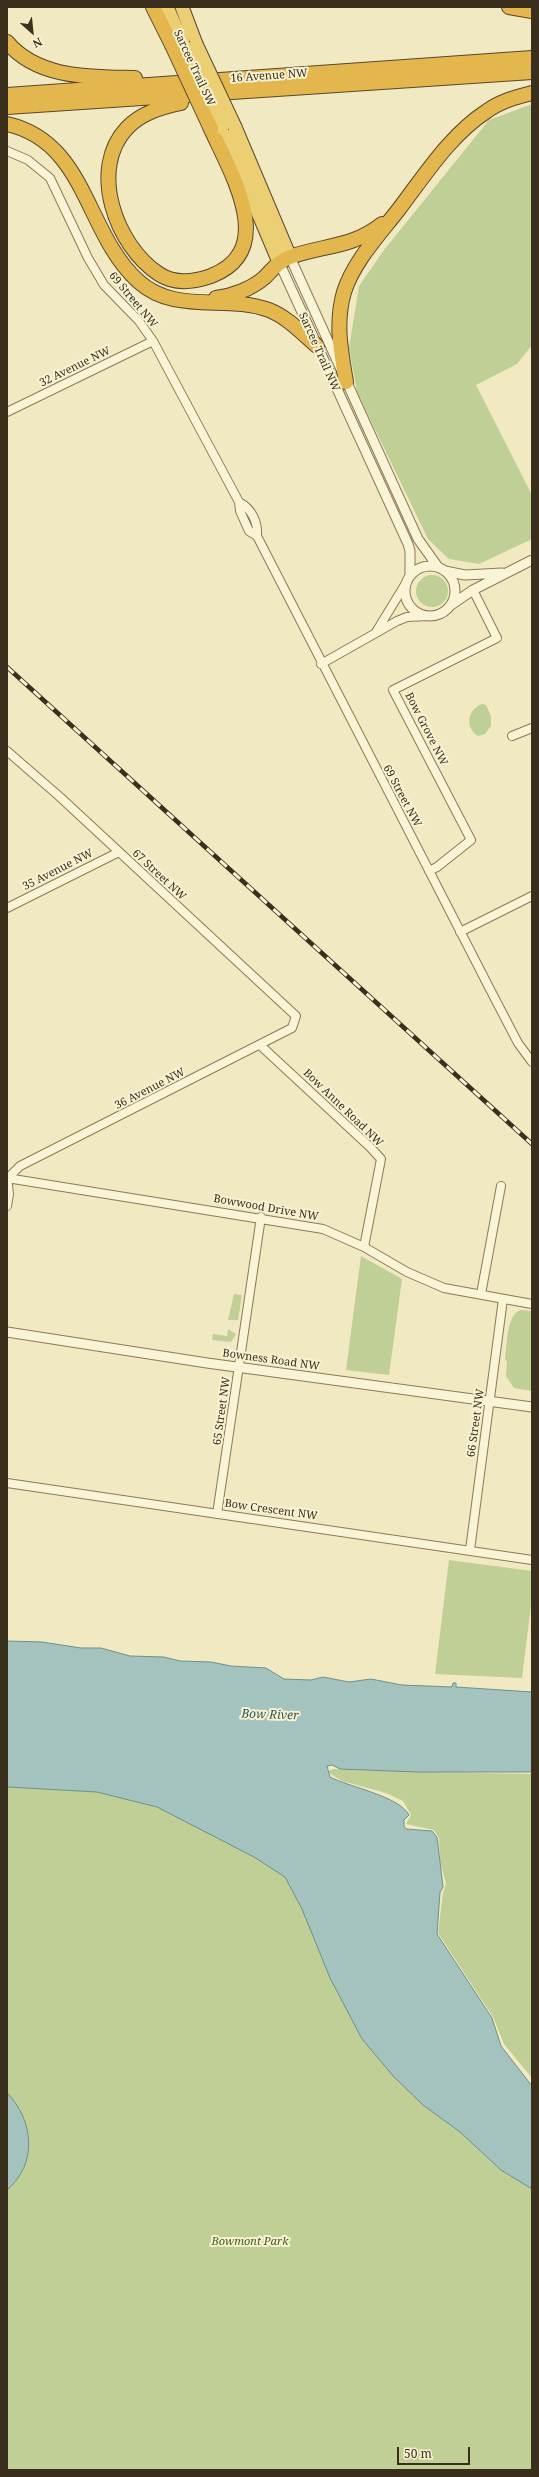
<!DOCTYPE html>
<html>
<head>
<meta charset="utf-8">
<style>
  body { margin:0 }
  #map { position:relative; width:539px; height:2477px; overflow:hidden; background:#f0e9c2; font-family:"Noto Serif",serif }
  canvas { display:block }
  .frame { position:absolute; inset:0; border:8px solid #3a2f1d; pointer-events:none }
  .north { position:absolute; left:12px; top:12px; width:40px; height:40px; -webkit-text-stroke:3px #f7f2d2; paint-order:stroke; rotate:153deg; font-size:11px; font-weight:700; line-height:16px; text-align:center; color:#3a2f1d }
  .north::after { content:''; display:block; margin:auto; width:14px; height:18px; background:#3a2f1d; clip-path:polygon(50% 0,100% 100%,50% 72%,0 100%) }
  .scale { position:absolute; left:397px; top:2447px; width:73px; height:18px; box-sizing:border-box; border:2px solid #3a2f1d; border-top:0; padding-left:5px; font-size:12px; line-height:14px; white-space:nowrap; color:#3a2f1d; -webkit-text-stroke:3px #f7f2d2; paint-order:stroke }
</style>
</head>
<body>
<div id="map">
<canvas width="539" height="2477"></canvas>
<div class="frame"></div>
<div class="north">N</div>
<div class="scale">50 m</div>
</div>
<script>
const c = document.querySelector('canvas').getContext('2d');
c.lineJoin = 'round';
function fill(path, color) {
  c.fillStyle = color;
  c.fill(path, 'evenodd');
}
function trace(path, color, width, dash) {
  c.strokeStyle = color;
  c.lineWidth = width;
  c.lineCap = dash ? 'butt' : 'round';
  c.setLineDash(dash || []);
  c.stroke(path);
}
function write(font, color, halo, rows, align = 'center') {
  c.font = font + ' "Noto Serif",serif';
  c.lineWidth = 4;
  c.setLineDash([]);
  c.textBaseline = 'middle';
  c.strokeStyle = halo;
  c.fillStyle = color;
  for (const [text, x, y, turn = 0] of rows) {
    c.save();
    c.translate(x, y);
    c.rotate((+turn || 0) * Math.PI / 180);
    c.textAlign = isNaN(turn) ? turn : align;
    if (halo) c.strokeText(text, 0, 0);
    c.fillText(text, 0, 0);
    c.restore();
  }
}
fill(new Path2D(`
  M 532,104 L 532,345 L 517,364 L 476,385 L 532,495 L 532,539 L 479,564 L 449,559 L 428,539 L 357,392 L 349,348 L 359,286 L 384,250 L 489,120 Z
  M416 591a16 16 0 1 1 32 0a16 16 0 1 1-32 0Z
  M 482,704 L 486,705 L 491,716 L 491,726 L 485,734 L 478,736 C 464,727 468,709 482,704 Z
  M 361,1256 L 402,1279 L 389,1375 L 346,1370 Z
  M 234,1294 L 242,1295 L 238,1320 L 228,1320 Z
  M 520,1310 L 532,1311 L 532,1391 L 514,1388 L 506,1376 L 507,1361 L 505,1360 C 507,1347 506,1316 520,1310 Z
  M 228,1329 L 236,1334 L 231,1342 L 212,1340 L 213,1334 L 227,1336 Z
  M 449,1560 L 532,1571 L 532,1597 L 522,1678 L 435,1674 Z
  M 192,1738 L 532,2170 L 532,2470 L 7,2470 L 7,1786 Z
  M 325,1757 L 532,1772 L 424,1772 L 532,1774 L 532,2078 L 504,2044 L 493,2017 L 438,1933 L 443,1893 L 446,1883 L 440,1862 L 439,1838 L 434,1830 L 406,1824 L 411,1815 L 403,1801 L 386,1793 L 342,1781 L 329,1773 L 329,1771 L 333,1769 L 406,1772 L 340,1769 L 332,1765 L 327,1766 Z`), '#c0cf95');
const water = new Path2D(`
  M 7,1641 L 42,1642 L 81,1648 L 101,1648 L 130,1656 L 164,1657 L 180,1661 L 211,1662 L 231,1666 L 266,1668 L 284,1679 L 311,1680 L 323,1677 L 349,1682 L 371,1679 L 402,1685 L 452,1687 L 453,1683 L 456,1683 L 456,1687 L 532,1692 L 532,1772 L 417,1772 L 340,1769 L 332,1765 L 327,1766 L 330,1777 C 349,1787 399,1796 409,1815 L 404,1820 L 404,1826 L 406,1829 L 432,1831 L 437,1837 L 443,1887 L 440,1892 L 437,1934 L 492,2018 L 501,2046 L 532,2086 L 532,2189 L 501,2170 L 460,2132 L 423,2105 L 394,2077 L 362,2039 L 330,1978 L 302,1909 L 285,1877 L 254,1857 L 157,1807 L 97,1792 L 7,1787 Z
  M 7,2093 C 34,2120 38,2164 7,2190 Z`);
fill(water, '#a5c3be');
trace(water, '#6b918d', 1);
const minor = new Path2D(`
  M 7,151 L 28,160 L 50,178 L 88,258 L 104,285 L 139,321 L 153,341 L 239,502 L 240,511 L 249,531 L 257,536 L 494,997 L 518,1043 L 532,1062
  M 7,412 L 153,341
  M 239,502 C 252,509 258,522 257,536
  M 376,632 L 406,583
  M 321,664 L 397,621 L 407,617 L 429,616
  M 512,736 L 532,728
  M 7,751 L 60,797 L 296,1016 L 292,1028 L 20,1166 L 8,1178
  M 429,871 L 437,867 L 471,840 L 393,690 L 497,638 L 473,590
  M 7,908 L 119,852
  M 460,932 L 532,896
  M 260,1045 L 370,1147 L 381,1159 L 364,1247
  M 7,1176 L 9,1194 L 7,1206
  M 7,1178 L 323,1229 L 364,1247 L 407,1272 L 444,1288 L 532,1304
  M 481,1294 L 501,1186
  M 7,1483 L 532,1560
  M 217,1514 L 261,1217
  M 470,1550 L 503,1299`);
const tertiary = new Path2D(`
  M 290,257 L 418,539 L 438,567
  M 279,262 L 408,544 L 410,551 L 410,575
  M405 591a25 25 0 1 1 50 0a25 25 0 1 1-50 0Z
  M 445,571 L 465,575 L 502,573
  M 451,605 L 473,590 L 532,560
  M 7,1332 L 207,1363 L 532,1407`);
const trunk = new Path2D(`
  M 167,7 L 183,44
  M 182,7 L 196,44
  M 235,127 L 290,257
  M 222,128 L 279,262`);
const motorway = new Path2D(`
  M 153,7 L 172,45
  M 509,7 L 532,11
  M 7,42 C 38,79 91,77 135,78
  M 7,95 L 532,58
  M 181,103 C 162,107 141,113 127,128 C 88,169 116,246 159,274 C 174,284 194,282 211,276 C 279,250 230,172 211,129
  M 7,107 L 532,72
  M 7,124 C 87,142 85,233 138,281 C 175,315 226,294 269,310 C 287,317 302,333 317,346
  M 216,298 C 232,296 251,289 264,278 C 272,270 279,261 290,257 C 323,245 352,248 382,224
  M 346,382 C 341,352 335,323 344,292 C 354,261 379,235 399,209 C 425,175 450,135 487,111 C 501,101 516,97 532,93`);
trace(minor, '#8b7a58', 10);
trace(tertiary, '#8b7a58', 11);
trace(trunk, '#59472d', 15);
trace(motorway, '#59472d', 16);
trace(minor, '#faf4d6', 8);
trace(tertiary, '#faf4d6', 9);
trace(trunk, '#ecce73', 13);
trace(motorway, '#e4b64e', 14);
const rail = new Path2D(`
  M 7,667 L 532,1144`);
trace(rail, '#3a2f1d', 4.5);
trace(rail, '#f7f2d2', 3, [9]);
const trunkBridge = new Path2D(`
  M 183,44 L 222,128
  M 196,44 L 235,127`);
const motorwayBridge = new Path2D(`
  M 172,45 L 211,129`);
trace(trunkBridge, '#59472d', 15, []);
trace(motorwayBridge, '#59472d', 16, []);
trace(trunkBridge, '#ecce73', 13);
trace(motorwayBridge, '#e4b64e', 14);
write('11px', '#3a2f1d', '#f7f2d2', [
  ["Sarcee Trail SW",194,68,65],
  ["16 Avenue NW",269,76,-4],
  ["69 Street NW",133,300,50],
  ["Sarcee Trail NW",319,352,66],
  ["32 Avenue NW",75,367,-26],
  ["Bow Grove NW",426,729,63],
  ["69 Street NW",402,796,62],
  ["35 Avenue NW",58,870,-27],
  ["67 Street NW",159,875,43],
  ["36 Avenue NW",150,1089,-27],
  ["Bow Anne Road NW",343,1108,44],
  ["Bowwood Drive NW",266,1208,10],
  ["Bowness Road NW",271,1360,8],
  ["65 Street NW",222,1411,-82],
  ["66 Street NW",476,1423,-82],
  ["Bow Crescent NW",271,1510,8]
]);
write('italic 11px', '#435823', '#f7f2d2', [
  ["Bowmont Park",250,2242]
]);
write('italic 12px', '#2c575b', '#f7f2d2', [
  ["Bow River",270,1715,2]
]);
</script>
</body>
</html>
